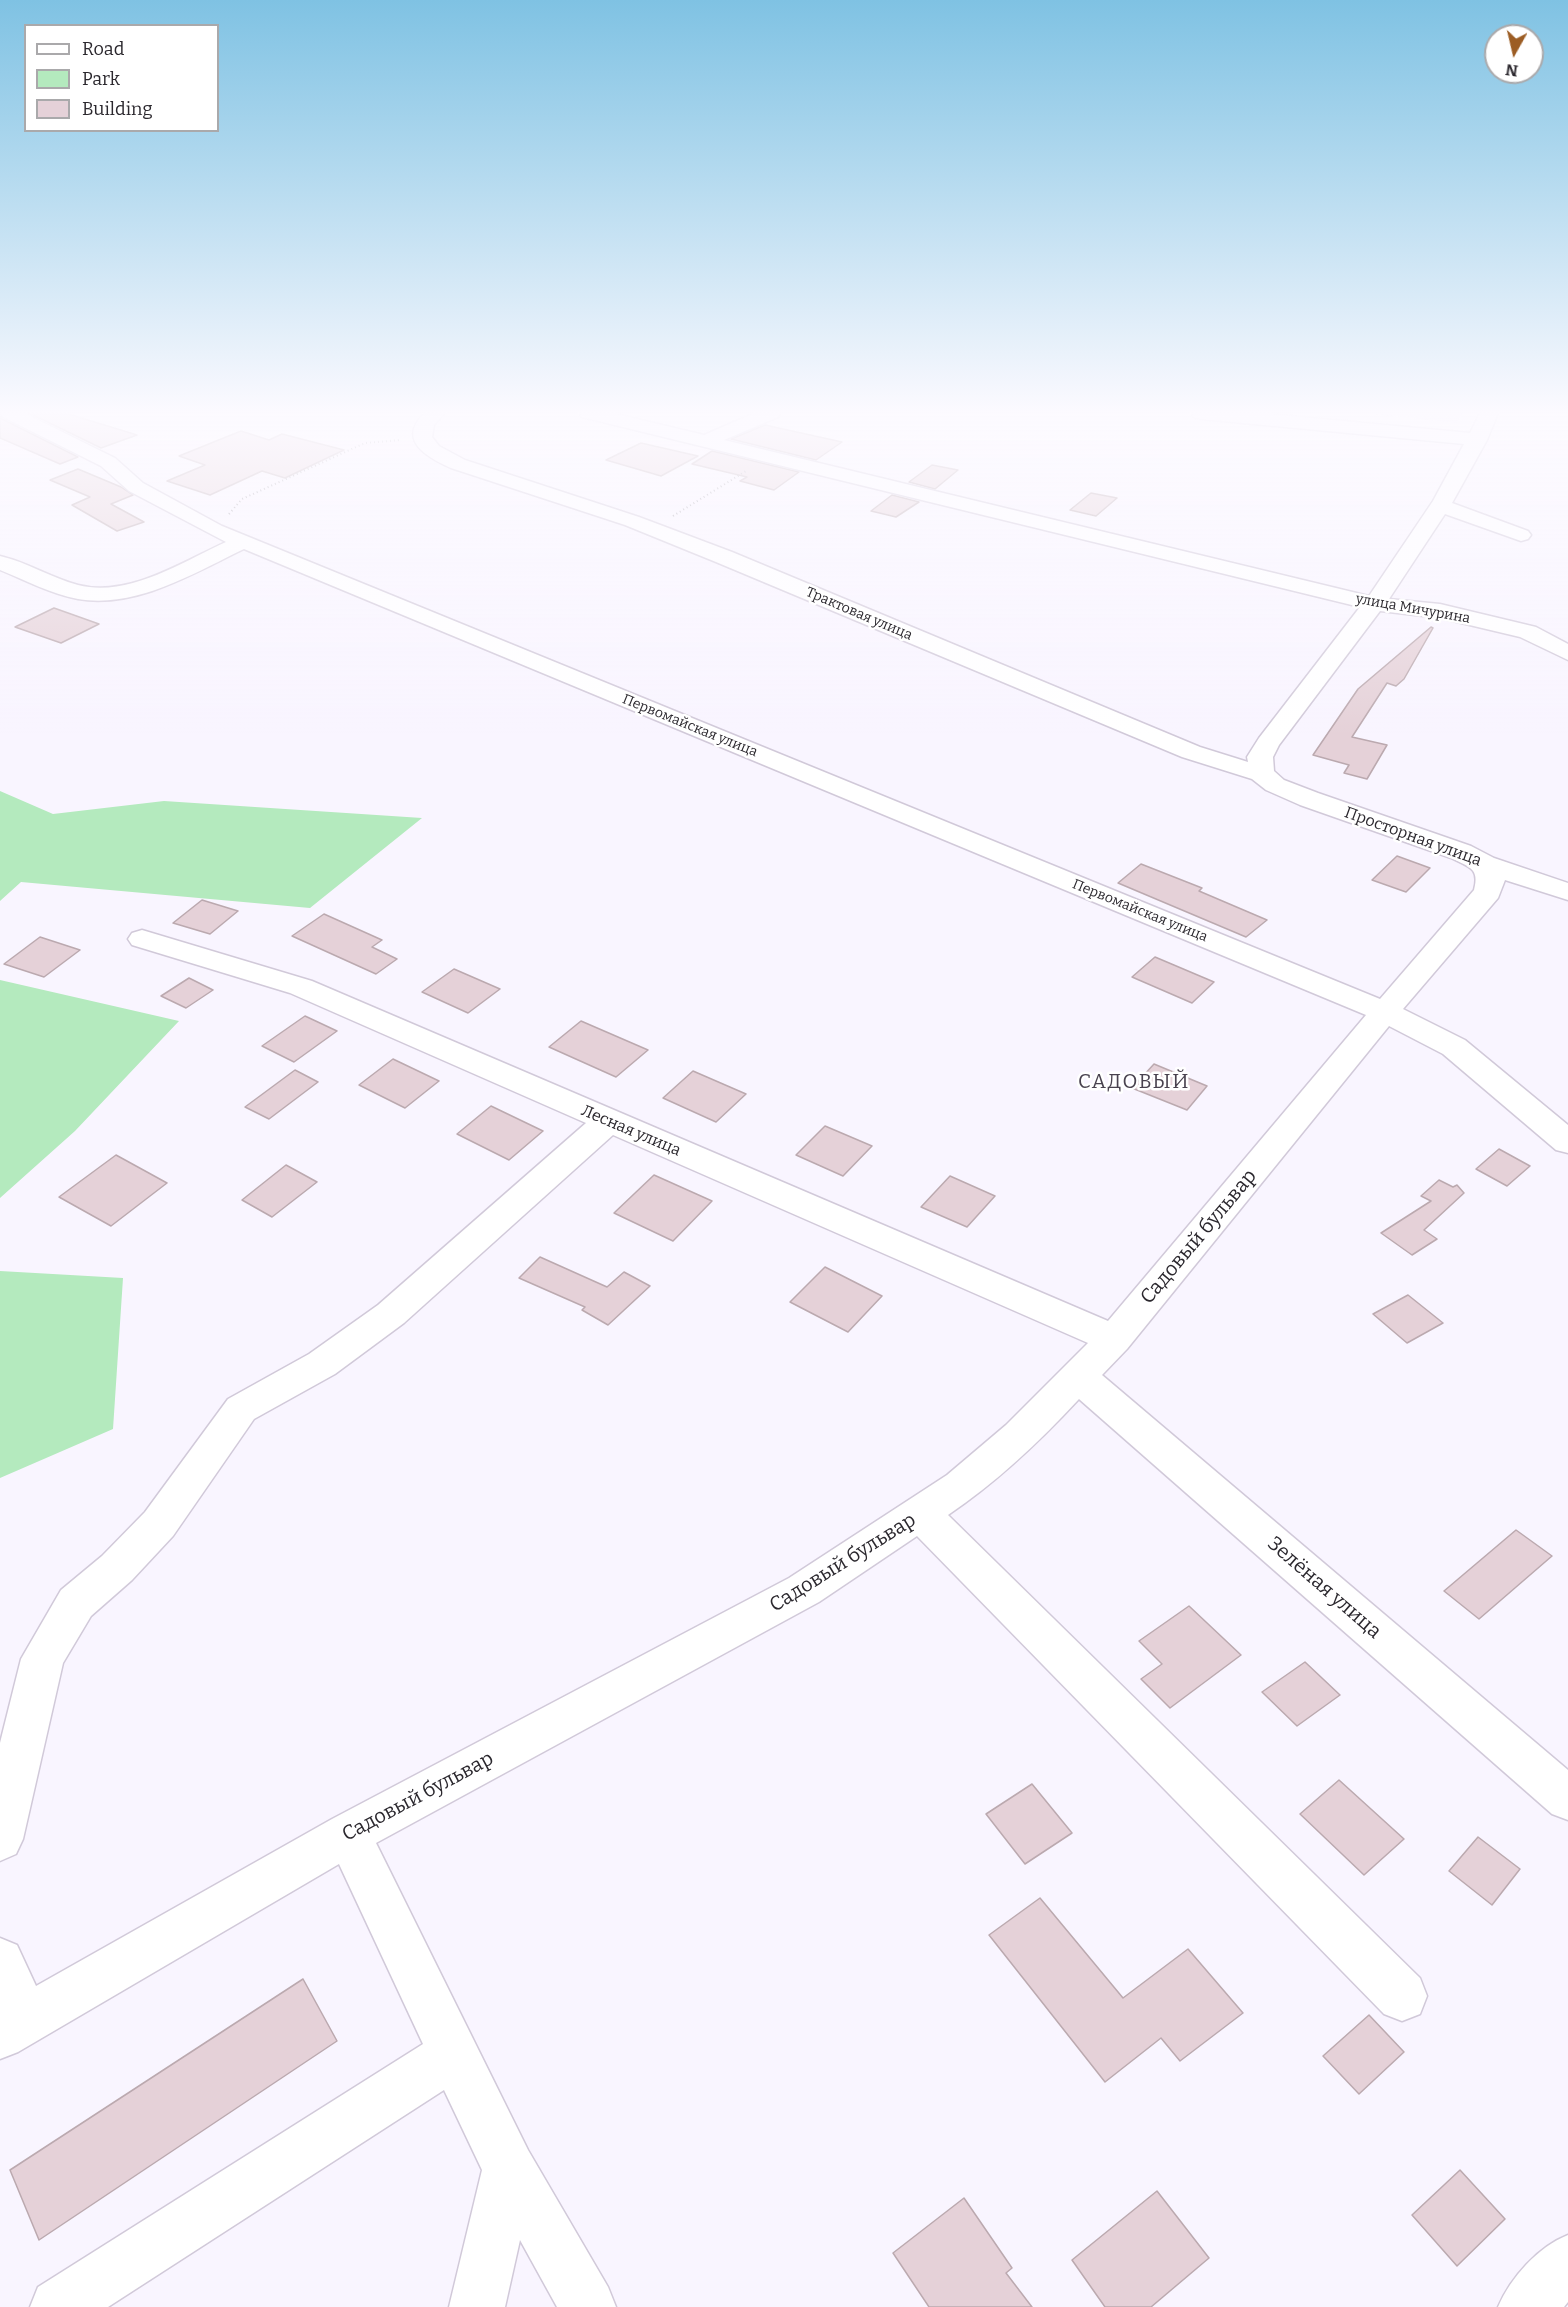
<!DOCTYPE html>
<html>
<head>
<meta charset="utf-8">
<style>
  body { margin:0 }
  #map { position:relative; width:1568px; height:2307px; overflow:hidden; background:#f9f5ff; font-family:Bitter,serif }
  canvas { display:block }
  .legend { position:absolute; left:24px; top:24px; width:195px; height:108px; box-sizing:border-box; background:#fff; border:2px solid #aaa9ab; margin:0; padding:8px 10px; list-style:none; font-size:18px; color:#2b282e }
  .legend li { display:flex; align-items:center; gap:12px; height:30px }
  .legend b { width:30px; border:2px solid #aaa9ab }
  .north { position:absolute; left:1484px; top:24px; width:60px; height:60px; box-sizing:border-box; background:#fff; border:2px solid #aaa9ab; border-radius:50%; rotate:188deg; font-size:16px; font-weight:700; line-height:24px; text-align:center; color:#2b282e }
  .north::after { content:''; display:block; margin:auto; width:21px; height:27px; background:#9c5d24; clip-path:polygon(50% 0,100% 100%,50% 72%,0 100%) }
</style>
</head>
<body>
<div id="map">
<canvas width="1568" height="2307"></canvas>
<ul class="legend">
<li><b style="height:8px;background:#fff"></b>Road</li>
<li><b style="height:16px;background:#b4eabe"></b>Park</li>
<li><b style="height:16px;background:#e5d1d8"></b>Building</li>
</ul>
<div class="north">N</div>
</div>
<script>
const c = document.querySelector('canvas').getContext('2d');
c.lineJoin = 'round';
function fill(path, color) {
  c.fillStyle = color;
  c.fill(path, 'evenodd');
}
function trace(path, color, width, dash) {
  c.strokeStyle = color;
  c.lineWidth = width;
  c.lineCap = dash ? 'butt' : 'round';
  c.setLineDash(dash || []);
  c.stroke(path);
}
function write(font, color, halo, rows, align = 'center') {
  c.font = font + ' Bitter,serif';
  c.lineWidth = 5;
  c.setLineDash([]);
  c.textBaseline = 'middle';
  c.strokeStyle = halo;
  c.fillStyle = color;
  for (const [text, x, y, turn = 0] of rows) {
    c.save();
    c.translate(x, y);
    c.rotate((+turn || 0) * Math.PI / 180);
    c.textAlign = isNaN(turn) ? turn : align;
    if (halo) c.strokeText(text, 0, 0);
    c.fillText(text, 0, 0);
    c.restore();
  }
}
fill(new Path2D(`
  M 1365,413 L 1462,413 L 1457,423 Z`), '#f3eafd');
fill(new Path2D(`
  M 0,791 L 53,814 L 164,801 L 422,818 L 310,908 L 21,882 L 0,901 Z
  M 0,980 L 179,1021 L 75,1131 L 0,1198 Z
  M 0,1271 L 123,1278 L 113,1429 L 0,1478 Z`), '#b4eabe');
const building = new Path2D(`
  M 29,413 L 65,413 L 137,435 L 101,448 Z
  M 0,416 L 2,419 L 78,457 L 60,464 L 0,438 Z
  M 765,425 L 842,442 L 816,460 L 731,439 Z
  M 241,431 L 269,440 L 282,434 L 344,450 L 285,478 L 262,471 L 210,495 L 167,481 L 205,465 L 179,456 Z
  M 641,443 L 698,456 L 661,476 L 606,460 Z
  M 712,451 L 799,472 L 774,490 L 740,481 L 747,477 L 692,464 Z
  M 932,465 L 958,470 L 935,489 L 909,482 Z
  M 78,469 L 121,487 L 133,495 L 111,504 L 144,522 L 117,531 L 72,505 L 90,497 L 50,480 Z
  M 1091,493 L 1117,498 L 1096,516 L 1070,510 Z
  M 892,495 L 919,502 L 896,517 L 871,511 Z
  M 54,608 L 99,624 L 61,643 L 15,627 Z
  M 1431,627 L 1433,628 L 1404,679 L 1396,686 L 1387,683 L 1352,737 L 1387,745 L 1367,779 L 1344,773 L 1349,765 L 1313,755 L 1358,689 Z
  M 1397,856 L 1430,868 L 1406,892 L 1372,880 Z
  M 1141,864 L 1202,888 L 1199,891 L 1267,920 L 1246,937 L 1118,883 Z
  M 202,900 L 238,911 L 210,934 L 173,923 Z
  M 324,914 L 382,940 L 372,947 L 397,959 L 376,974 L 292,936 Z
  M 40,937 L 80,950 L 44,977 L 4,964 Z
  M 1155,957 L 1214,982 L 1192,1003 L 1132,977 Z
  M 454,969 L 500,989 L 468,1013 L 422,992 Z
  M 189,978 L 213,990 L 186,1008 L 161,996 Z
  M 305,1016 L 337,1031 L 294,1062 L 262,1046 Z
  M 581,1021 L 648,1050 L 616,1077 L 549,1047 Z
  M 393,1059 L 439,1081 L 405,1108 L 359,1085 Z
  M 1154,1064 L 1207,1086 L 1187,1110 L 1132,1088 Z
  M 295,1070 L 318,1082 L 269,1119 L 245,1107 Z
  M 693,1071 L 746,1094 L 716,1122 L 663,1098 Z
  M 491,1106 L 543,1131 L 509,1160 L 457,1134 Z
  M 825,1126 L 872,1146 L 843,1176 L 796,1155 Z
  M 1499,1149 L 1530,1166 L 1507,1186 L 1476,1169 Z
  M 116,1155 L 167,1183 L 111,1226 L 59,1197 Z
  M 286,1165 L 317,1182 L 272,1217 L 242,1200 Z
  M 654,1175 L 712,1201 L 673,1241 L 614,1213 Z
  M 950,1176 L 995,1196 L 967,1227 L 921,1207 Z
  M 1439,1180 L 1453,1187 L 1457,1185 L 1464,1193 L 1424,1230 L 1437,1239 L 1412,1255 L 1381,1233 L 1431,1201 L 1421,1196 Z
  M 540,1257 L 607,1287 L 624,1272 L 650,1286 L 608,1325 L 582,1310 L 585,1307 L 519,1278 Z
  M 825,1267 L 882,1296 L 848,1332 L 790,1302 Z
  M 1408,1295 L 1443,1323 L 1407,1343 L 1373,1314 Z
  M 1516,1530 L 1552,1556 L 1479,1619 L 1444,1591 Z
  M 1189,1606 L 1241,1655 L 1170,1708 L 1141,1679 L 1162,1664 L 1139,1641 Z
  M 1305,1662 L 1340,1695 L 1297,1726 L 1262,1692 Z
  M 1339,1780 L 1404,1839 L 1364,1875 L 1300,1814 Z
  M 1032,1784 L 1072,1833 L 1025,1864 L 986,1814 Z
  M 1478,1837 L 1520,1869 L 1492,1905 L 1449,1871 Z
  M 1040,1898 L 1123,1998 L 1188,1949 L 1243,2013 L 1180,2061 L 1161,2038 L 1105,2082 L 989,1935 Z
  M 303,1979 L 337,2041 L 39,2240 L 10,2170 Z
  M 1369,2015 L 1404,2052 L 1359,2094 L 1323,2056 Z
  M 1460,2170 L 1505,2219 L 1457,2266 L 1412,2215 Z
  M 1157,2191 L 1209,2258 L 1151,2307 L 1105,2307 L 1072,2260 Z
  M 964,2198 L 1012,2268 L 1006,2273 L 1032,2307 L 929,2307 L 893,2253 Z`);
fill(building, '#e5d1d8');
trace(building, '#bba9af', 1.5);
const minor = new Path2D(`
  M 1,413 L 24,413 L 115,458 L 143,483 L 222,526 L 1380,999 L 1474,890 C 1480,868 1469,867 1451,858 L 1300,805 L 1266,790 L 1252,779 L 1182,757 L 716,562 L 625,525 L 451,468 C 427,457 396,440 425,413 L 445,413 L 434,425 L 432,437 L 439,446 L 465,460 L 639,517 L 732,552 L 1200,747 L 1248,762 L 1247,757 L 1259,738 L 1360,607 L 582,417 L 580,413 L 612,413 L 704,435 L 755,413 L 780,413 L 778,417 L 724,440 L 1369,596 L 1433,501 L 1464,444 L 1201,419 L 1194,417 L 1192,413 L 1258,413 L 1470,433 L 1480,413 L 1498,413 L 1487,440 L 1452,503 L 1528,531 L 1531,535 L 1528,539 L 1521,541 L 1445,514 L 1389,599 L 1440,604 L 1536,627 L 1568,644 L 1568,660 L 1520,637 L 1440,618 L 1380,611 L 1279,745 L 1273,757 L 1274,771 L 1284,780 L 1318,793 L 1471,846 L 1494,858 L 1568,883 L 1568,900 L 1505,880 L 1498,898 L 1403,1009 L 1465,1040 L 1568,1125 L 1568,1153 L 1556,1150 L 1443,1054 L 1389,1026 L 1127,1349 L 1102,1375 L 1568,1770 L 1568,1820 L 1552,1814 L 1079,1399 C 1039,1442 997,1482 948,1515 L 1420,1978 L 1427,1996 L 1420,2014 L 1402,2021 L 1384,2014 L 917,1536 L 819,1602 L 376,1843 L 528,2150 L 608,2287 L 616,2307 L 557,2307 L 520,2240 L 505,2307 L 449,2307 L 482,2170 L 444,2090 L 108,2307 L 30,2307 L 38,2287 L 423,2044 L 339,1864 L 18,2052 L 0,2059 L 0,1938 L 17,1945 L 36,1986 L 332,1819 L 789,1578 L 947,1475 L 1006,1425 L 1088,1343 L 613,1135 L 404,1323 L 335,1374 L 254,1419 L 173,1536 L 132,1580 L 91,1616 L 63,1663 L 23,1839 L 16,1854 L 0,1861 L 0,1743 L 21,1659 L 61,1590 L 102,1556 L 145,1512 L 228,1399 L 309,1354 L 378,1305 L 586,1123 L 290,993 L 132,945 L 128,939 L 132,933 L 142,930 L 312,981 L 1108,1321 L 1366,1015 L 244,549 C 194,573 136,609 78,599 C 51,594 25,580 0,570 L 0,556 C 27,562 51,578 78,585 C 128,598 182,562 226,542 L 129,491 L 101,466 L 3,417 Z
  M 1568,2235 L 1568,2302 L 1564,2307 L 1498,2307 C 1511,2277 1538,2247 1568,2235 Z`);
trace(minor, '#d1c9d9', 3);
trace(new Path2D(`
  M 229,514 L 242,499 L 365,443 L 401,440
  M 673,516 L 746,471`), '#9e9ba3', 2, [1, 3]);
fill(minor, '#fff');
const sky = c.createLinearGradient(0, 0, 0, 736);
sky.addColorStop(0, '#7fc2e3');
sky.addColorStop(0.56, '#fcfaff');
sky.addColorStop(1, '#fcfaff00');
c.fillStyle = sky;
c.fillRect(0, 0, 1568, 736);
write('14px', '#2b282e', '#fff', [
  ["улица Мичурина",1413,609,10],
  ["Трактовая улица",859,614,23],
  ["Первомайская улица",690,726,22],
  ["Первомайская улица",1140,911,22]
]);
write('16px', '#2b282e', '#fff', [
  ["Просторная улица",1413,837,20],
  ["Лесная улица",631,1131,23]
]);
c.letterSpacing = '1.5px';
write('20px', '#49424f', '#fff', [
  ["САДОВЫЙ",1134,1082]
]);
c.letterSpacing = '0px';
write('20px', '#2b282e', '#fff', [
  ["Садовый бульвар",1199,1237,-50],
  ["Садовый бульвар",843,1563,-32],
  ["Зелёная улица",1324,1588,41],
  ["Садовый бульвар",418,1797,-28]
]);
</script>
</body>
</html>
